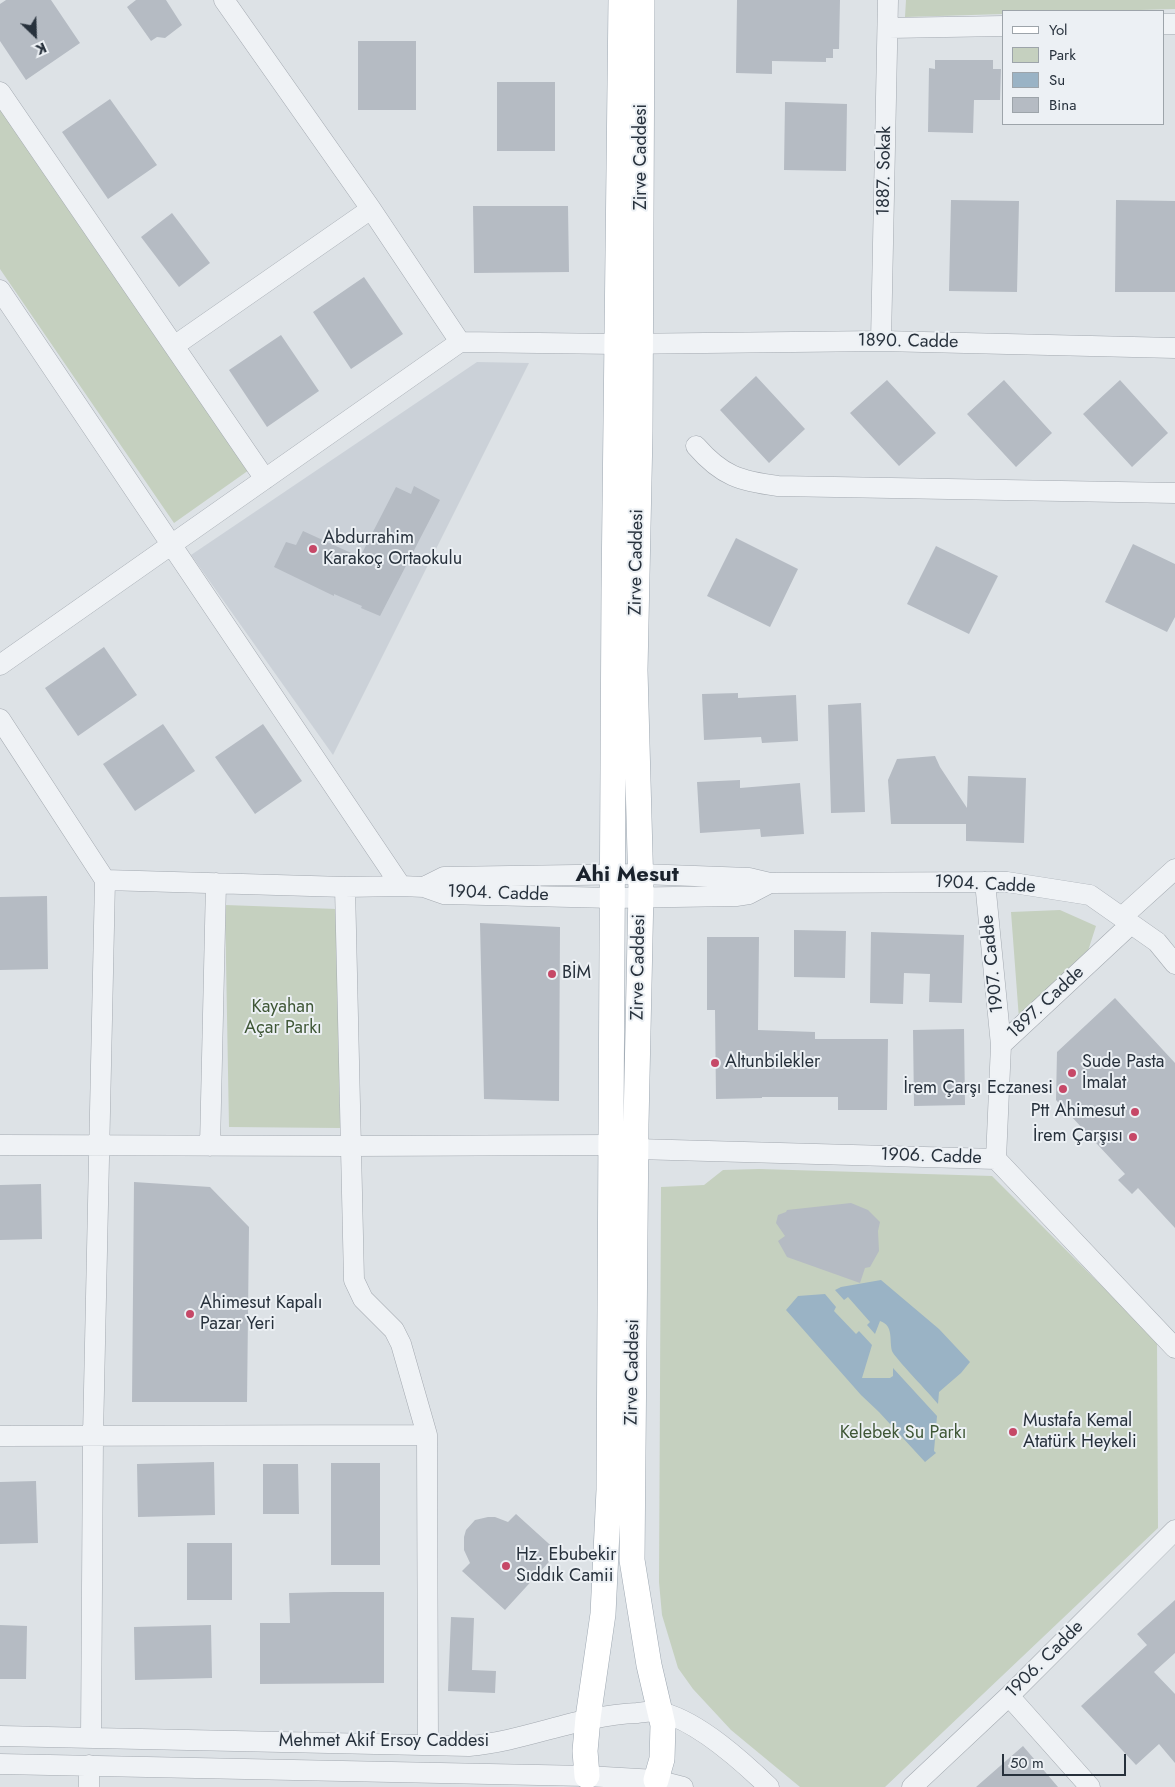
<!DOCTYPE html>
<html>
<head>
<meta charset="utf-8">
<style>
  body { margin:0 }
  #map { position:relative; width:1175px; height:1787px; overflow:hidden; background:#dde2e6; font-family:Jost,sans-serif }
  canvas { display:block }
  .legend { position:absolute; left:1002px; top:10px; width:162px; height:115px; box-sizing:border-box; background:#ecf0f4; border:1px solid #9da4aa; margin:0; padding:6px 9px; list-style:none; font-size:15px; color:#27313c }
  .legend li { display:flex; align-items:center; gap:10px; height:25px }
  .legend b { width:25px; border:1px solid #9da4aa }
  .north { position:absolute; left:10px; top:10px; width:50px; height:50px; -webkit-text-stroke:4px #ecf0f4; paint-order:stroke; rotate:156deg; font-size:14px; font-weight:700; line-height:20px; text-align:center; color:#27313c }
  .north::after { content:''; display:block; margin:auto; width:18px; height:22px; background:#27313c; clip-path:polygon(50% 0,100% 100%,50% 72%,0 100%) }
  .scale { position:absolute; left:1002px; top:1754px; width:124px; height:22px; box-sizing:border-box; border:2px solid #27313c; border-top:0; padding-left:6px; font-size:15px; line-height:18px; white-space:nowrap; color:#27313c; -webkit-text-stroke:4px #ecf0f4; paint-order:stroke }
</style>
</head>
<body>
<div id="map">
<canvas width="1175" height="1787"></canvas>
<ul class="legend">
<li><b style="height:6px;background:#fff"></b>Yol</li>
<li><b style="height:14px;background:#c5d0bf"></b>Park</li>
<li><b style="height:14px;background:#9ab3c5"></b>Su</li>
<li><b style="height:14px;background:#b5bbc3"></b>Bina</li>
</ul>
<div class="north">K</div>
<div class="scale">50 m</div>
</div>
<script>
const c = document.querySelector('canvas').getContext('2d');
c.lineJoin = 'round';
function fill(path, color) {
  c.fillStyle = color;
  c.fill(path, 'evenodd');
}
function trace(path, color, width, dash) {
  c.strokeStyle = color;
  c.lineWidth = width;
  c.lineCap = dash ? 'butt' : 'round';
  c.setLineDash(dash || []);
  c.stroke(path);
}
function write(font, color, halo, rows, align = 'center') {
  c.font = font + ' Jost,sans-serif';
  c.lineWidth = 4;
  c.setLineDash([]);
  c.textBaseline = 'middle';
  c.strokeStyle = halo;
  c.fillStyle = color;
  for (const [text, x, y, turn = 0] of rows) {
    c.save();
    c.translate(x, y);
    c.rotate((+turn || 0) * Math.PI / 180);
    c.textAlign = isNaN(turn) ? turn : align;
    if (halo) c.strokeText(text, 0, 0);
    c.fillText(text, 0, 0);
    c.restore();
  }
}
fill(new Path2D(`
  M 477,362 L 529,363 L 333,755 L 191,555 Z`), '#cbd1d8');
fill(new Path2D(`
  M 906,0 L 1175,0 L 1175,9 L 1106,11 L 1004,11 L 1004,14 L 905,17 Z
  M 0,107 L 249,470 L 174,523 L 0,269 Z
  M 225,905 L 337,909 L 340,1128 L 229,1127 Z
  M 1060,910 L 1096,926 L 1087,954 L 1019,1019 L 1011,912 Z
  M 759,1169 L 992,1176 L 1157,1341 L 1158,1528 L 885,1787 L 800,1787 L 731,1730 L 693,1689 L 678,1668 L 662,1615 L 659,1582 L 661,1187 L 704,1185 L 723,1170 Z`), '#c5d0bf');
fill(new Path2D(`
  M 881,1280 L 939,1329 L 970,1362 L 961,1373 L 939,1392 L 938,1404 C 931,1395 894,1357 892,1351 C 889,1339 894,1326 880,1321 L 875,1334 L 867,1325 L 870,1322 L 848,1297 L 844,1300 L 835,1290 L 841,1287 Z
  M 825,1294 L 836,1307 L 834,1311 L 856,1334 L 859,1331 L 872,1345 L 862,1378 L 890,1378 L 893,1376 L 893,1368 L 937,1416 L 934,1451 L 936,1453 L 925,1462 L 879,1412 L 861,1395 L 786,1310 L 798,1296 Z`), '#9ab3c5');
fill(new Path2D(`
  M 6,0 L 51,0 L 80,43 L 26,80 L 0,41 L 0,4 Z
  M 136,0 L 166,0 L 182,25 L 165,38 L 157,37 L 151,41 L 127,7 Z
  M 737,0 L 840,0 L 839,49 L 833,49 L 833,58 L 826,58 L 826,62 L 772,61 L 772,74 L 736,73 Z
  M 358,41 L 416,41 L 416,110 L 358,110 Z
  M 935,60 L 993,60 L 993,69 L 1001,69 L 1000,100 L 974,100 L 973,133 L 928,132 L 929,68 L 935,69 Z
  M 497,82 L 555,82 L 555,151 L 497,151 Z
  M 110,99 L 157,165 L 108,199 L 62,132 Z
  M 785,102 L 847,104 L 846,171 L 784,170 Z
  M 951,200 L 1019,201 L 1017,292 L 949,291 Z
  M 1116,200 L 1175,201 L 1175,292 L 1115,292 Z
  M 473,206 L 568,206 L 569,272 L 474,273 Z
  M 172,213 L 210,263 L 179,287 L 141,237 Z
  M 364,277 L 403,334 L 351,369 L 313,312 Z
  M 281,335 L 319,391 L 267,427 L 229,370 Z
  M 756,376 L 805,429 L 769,463 L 720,410 Z
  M 887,380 L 936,433 L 899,466 L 850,413 Z
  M 1004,380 L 1052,433 L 1016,467 L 967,414 Z
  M 1120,380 L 1168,433 L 1132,467 L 1083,414 Z
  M 414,486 L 440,500 L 380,616 L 361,608 L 362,606 L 334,594 L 334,596 L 274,567 L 286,542 L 296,545 L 303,531 L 360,557 L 396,487 L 411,494 Z
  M 736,538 L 798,569 L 770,627 L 707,596 Z
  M 1133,544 L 1175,564 L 1175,617 L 1167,632 L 1105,602 Z
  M 936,546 L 998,576 L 969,634 L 907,604 Z
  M 104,647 L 137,695 L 78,736 L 45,688 Z
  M 738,693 L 738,698 L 796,695 L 798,741 L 762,743 L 761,737 L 704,740 L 702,694 Z
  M 861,703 L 865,812 L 831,813 L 828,705 Z
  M 163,724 L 195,771 L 135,811 L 103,764 Z
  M 263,724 L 302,781 L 255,814 L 215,757 Z
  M 935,756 L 940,767 L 967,808 L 968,776 L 1026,778 L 1024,843 L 966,841 L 966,824 L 891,824 L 888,780 L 897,759 Z
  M 740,780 L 740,788 L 800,783 L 804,834 L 761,837 L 760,829 L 700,833 L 697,782 Z
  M 47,896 L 48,969 L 0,970 L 0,897 Z
  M 480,923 L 560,927 L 559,1101 L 484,1099 Z
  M 794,930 L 846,931 L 845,978 L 794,977 Z
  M 871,932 L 964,935 L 962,1003 L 929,1002 L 930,974 L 904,973 L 903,1004 L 870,1003 Z
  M 707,937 L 759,937 L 758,1030 L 815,1032 L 815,1039 L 888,1039 L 887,1110 L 838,1110 L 838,1097 L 762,1097 L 762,1098 L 716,1099 L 715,1010 L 707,1010 Z
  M 1115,998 L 1175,1063 L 1175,1228 L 1138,1188 L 1132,1194 L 1118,1180 L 1125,1174 L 1056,1100 L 1057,1052 Z
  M 964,1029 L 965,1105 L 914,1106 L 913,1030 Z
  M 134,1182 L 210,1187 L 249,1227 L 247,1402 L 132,1402 Z
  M 41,1184 L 42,1239 L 0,1240 L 0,1185 Z
  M 851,1203 L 868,1210 L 880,1222 L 878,1231 L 879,1251 L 870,1267 L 865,1268 L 860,1283 L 787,1257 L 778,1241 L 785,1236 L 776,1223 L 778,1215 L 786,1212 L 787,1210 Z
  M 214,1462 L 215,1515 L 138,1517 L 137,1464 Z
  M 331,1463 L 380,1463 L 380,1565 L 331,1565 Z
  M 263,1464 L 298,1464 L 299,1514 L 263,1514 Z
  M 36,1481 L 38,1543 L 0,1544 L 0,1482 Z
  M 516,1514 L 558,1552 L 505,1610 L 462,1571 L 470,1563 L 464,1550 L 464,1537 L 466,1530 L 475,1520 L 488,1517 L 495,1517 L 508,1522 Z
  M 187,1543 L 232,1543 L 232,1600 L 187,1600 Z
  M 334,1592 L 384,1592 L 384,1683 L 260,1684 L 260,1623 L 290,1623 L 289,1593 Z
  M 1175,1600 L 1175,1653 L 1154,1672 L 1175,1694 L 1175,1763 L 1159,1744 L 1136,1765 L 1081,1706 L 1147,1645 L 1137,1634 Z
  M 451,1617 L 474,1618 L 472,1670 L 496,1671 L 495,1693 L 448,1691 Z
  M 0,1625 L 27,1626 L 26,1679 L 0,1679 Z
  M 211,1625 L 212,1678 L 135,1680 L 134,1627 Z
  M 1023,1746 L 1058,1787 L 976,1787 Z`), '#b5bbc3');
const minor = new Path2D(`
  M 224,0 L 371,209 L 460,342
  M 1164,24 L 1175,24
  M 889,28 L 1004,26
  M 0,92 L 265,479
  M 0,290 L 401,886
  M 881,341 L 888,0
  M 174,346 L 371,209
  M 696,446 C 722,476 740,481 778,486 L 1175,493
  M 0,665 L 460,342 L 617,344 L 881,341 L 1175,348
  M 0,719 L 105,880 L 93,1436 L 91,1738
  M 105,880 L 345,887 L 401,886 L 424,887 L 444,894 L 613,898 L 736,896 L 749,894 L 770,883
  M 985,882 L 1001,1045
  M 345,887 L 354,1280 L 363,1299 L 394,1330 L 401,1344 L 427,1435
  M 424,887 L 444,877 L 641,874 L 749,878 L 770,883 L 1007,882 L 1090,895 L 1157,942 L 1175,964
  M 1122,917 L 1175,869
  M 0,1145 L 351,1146 L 610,1145
  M 210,1146 L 216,883
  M 636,1149 L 996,1159 L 1175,1348
  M 996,1159 L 1001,1045 L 1131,924
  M 0,1436 L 427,1435 L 428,1745
  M 1009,1696 L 1090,1787
  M 0,1736 L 469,1746 C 526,1741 579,1715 637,1713 C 645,1712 656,1710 664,1713 C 700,1723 742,1761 769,1787
  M 0,1764 L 587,1776 L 656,1780 L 683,1787
  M 89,1787 L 89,1765
  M 912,1787 L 1009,1696 L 1175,1530`);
const major = new Path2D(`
  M 642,0 L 640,432 L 635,670 L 641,891 L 636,1124 L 632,1560 L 649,1665 L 663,1725 L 662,1759 L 656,1780
  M 587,1776 L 585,1751 L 588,1718 L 603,1614 L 609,1490 L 614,590 L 621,0`);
trace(minor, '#a3a9b0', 21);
trace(major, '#9da7b1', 26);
trace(minor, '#eff2f5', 20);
trace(major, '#fff', 25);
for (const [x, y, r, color] of [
  [313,549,5,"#c64867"],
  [552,974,5,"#c64867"],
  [715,1063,5,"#c64867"],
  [1072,1073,5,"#c64867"],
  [1063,1089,5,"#c64867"],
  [1135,1112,5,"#c64867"],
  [1133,1137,5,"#c64867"],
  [190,1314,5,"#c64867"],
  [1013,1432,5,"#c64867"],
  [506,1566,5,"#c64867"]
]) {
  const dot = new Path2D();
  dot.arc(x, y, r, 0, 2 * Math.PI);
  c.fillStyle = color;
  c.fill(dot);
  trace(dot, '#ecf0f4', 2);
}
write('18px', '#27313c', '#ecf0f4', [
  ["Zirve Caddesi",642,157,-90],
  ["1887. Sokak",885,171,-89],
  ["1890. Cadde",908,342,1],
  ["Zirve Caddesi",637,562,-89],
  ["1904. Cadde",985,885,3],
  ["1904. Cadde",498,894,2],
  ["1907. Cadde",993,964,-96],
  ["Zirve Caddesi",639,967,-89],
  ["1897. Cadde",1046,1003,-43],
  ["1906. Cadde",931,1157,2],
  ["Zirve Caddesi",633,1372,-89],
  ["1906. Cadde",1045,1660,-45],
  ["Mehmet Akif Ersoy Caddesi",384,1742]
]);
write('18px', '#27313c', '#ecf0f4', [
  ["Abdurrahim",323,539],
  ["Karakoç Ortaokulu",323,560],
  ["BİM",562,974],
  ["Altunbilekler",725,1063],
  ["Sude Pasta",1082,1063],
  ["İmalat",1082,1084],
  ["İrem Çarşı Eczanesi",1053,1089,"right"],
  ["Ptt Ahimesut",1125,1112,"right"],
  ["İrem Çarşısı",1123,1137,"right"],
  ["Ahimesut Kapalı",200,1304],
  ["Pazar Yeri",200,1325],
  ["Mustafa Kemal",1023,1422],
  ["Atatürk Heykeli",1023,1443],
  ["Hz. Ebubekir",516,1556],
  ["Sıddık Camii",516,1577]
], 'left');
write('18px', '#3f5736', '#ecf0f4', [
  ["Kayahan",283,1008],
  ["Açar Parkı",283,1029],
  ["Kelebek Su Parkı",903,1434]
]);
write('bold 22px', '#1a222c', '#ecf0f4', [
  ["Ahi Mesut",627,876]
]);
</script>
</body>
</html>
